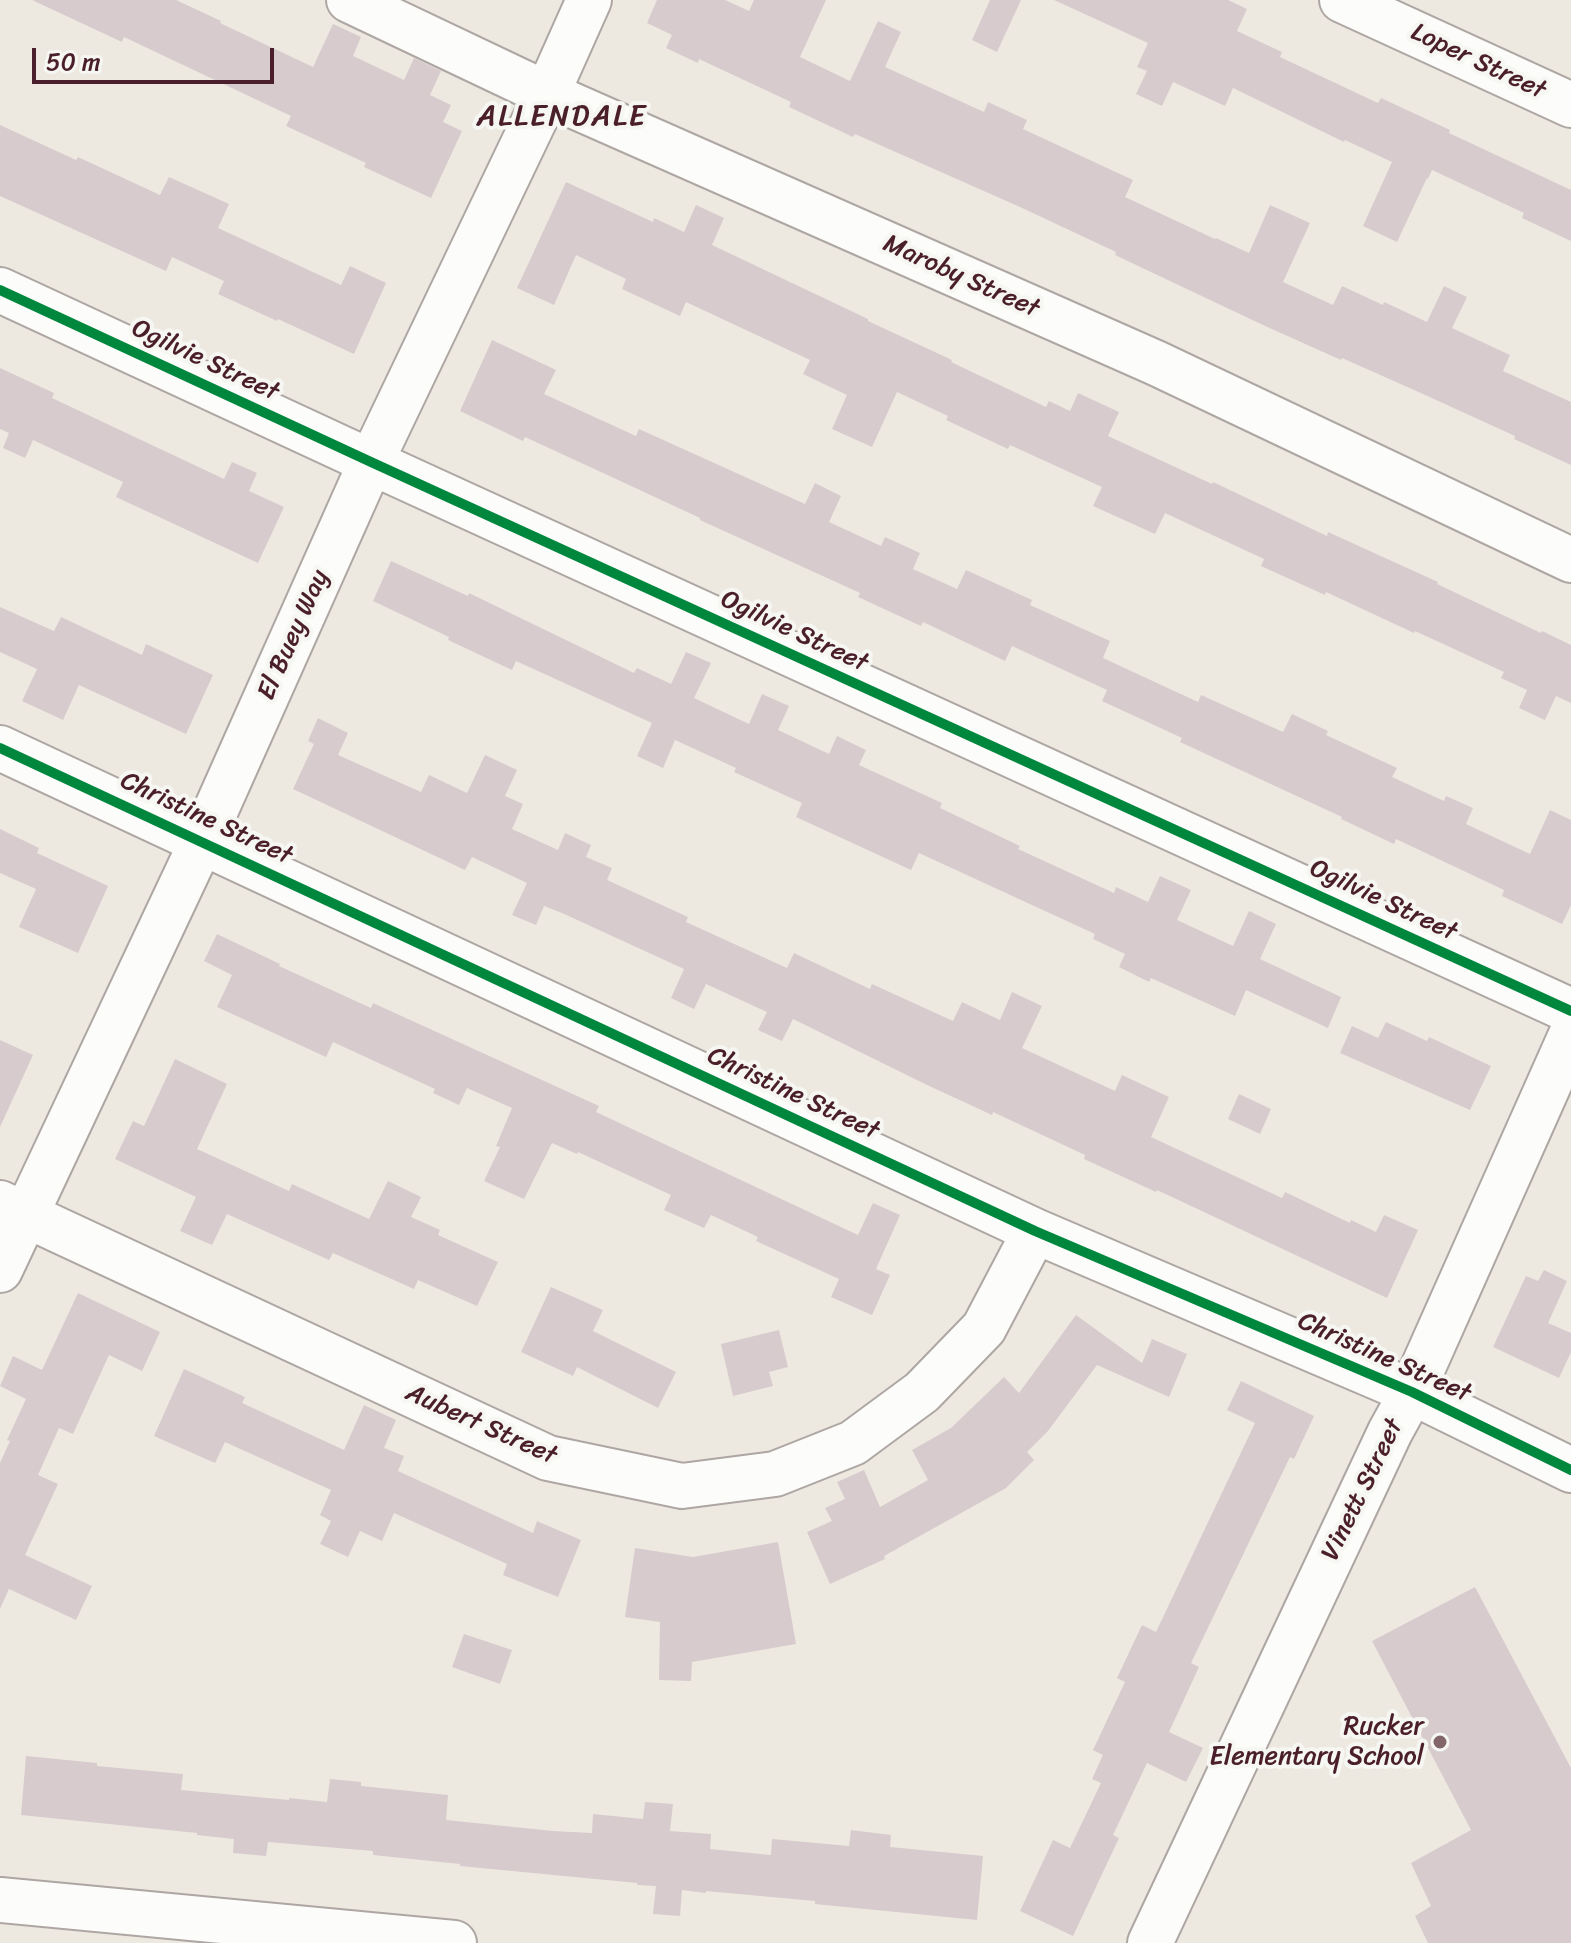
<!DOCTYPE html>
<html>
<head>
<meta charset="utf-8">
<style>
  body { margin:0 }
  #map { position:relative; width:1571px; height:1943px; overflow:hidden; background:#ede9e0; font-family:Sriracha,sans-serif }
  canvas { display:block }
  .scale { position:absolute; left:32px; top:48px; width:242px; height:36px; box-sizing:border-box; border:4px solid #4a1f2b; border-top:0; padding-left:10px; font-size:24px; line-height:28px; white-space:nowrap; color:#4a1f2b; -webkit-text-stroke:6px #f6f6f2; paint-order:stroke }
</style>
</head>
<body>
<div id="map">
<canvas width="1571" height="1943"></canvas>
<div class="scale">50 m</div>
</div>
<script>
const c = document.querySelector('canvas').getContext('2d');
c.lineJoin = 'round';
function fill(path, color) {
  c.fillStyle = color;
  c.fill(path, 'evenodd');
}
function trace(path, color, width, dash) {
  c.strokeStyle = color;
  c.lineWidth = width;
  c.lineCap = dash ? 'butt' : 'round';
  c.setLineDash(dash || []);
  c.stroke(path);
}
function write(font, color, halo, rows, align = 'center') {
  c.font = font + ' Sriracha,sans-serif';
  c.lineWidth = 8;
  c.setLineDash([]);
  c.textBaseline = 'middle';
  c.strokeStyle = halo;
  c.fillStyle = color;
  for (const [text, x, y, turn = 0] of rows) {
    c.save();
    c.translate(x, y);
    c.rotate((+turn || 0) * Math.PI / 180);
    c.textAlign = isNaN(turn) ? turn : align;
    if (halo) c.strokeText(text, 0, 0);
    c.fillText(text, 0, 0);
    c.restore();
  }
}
fill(new Path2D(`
  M 32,0 L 176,0 L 221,21 L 220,23 L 313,67 L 333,24 L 361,37 L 353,56 L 404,80 L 414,58 L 441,71 L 430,95 L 451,105 L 443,122 L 462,131 L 431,198 L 364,167 L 366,163 L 286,126 L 291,116 L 124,37 L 122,42 Z
  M 657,0 L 725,0 L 749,11 L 754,0 L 826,0 L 800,57 L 850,81 L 878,21 L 901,32 L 885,67 L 984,112 L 988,102 L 1027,120 L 1023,129 L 1133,180 L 1125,197 L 1215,239 L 1216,238 L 1249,253 L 1270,205 L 1310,223 L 1283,282 L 1333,305 L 1342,286 L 1383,305 L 1384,302 L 1427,322 L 1444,286 L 1467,297 L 1452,328 L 1510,355 L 1503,371 L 1571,402 L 1571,465 L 1514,439 L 1515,436 L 1423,394 L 1342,358 L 1341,360 L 1263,325 L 1115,255 L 1116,252 L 1020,207 L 855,134 L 853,137 L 789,107 L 791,102 L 699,59 L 698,63 L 666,48 L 672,35 L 647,23 Z
  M 990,0 L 1021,0 L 997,52 L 972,40 Z
  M 1054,0 L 1228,0 L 1247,9 L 1237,31 L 1282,52 L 1280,57 L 1378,103 L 1381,98 L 1450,130 L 1449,133 L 1571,190 L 1571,241 L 1522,218 L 1524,213 L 1432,170 L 1428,179 L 1427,178 L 1397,242 L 1363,226 L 1392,162 L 1345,140 L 1344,142 L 1233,88 L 1225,106 L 1173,82 L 1162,106 L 1136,94 L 1147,71 L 1137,67 L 1148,43 Z
  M 0,125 L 76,160 L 78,157 L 160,195 L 169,177 L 229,204 L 218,228 L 341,285 L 350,266 L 386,283 L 354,354 L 278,319 L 277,321 L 218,294 L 224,281 L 172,257 L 166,271 L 0,196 Z
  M 566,182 L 653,222 L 654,218 L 684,232 L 696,205 L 724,218 L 712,245 L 868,319 L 868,321 L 952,360 L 951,362 L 1046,407 L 1049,401 L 1070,411 L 1078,393 L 1119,412 L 1108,436 L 1212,484 L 1213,482 L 1327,536 L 1328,532 L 1438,582 L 1437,584 L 1541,633 L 1542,631 L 1571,645 L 1571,703 L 1556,696 L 1545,720 L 1519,708 L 1527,690 L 1501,678 L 1504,672 L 1415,631 L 1414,633 L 1326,592 L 1325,595 L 1261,566 L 1264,559 L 1165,513 L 1155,534 L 1093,506 L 1102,487 L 1010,445 L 1008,449 L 946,420 L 948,416 L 897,392 L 872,447 L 832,429 L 847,395 L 803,374 L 810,360 L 686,302 L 680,316 L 622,289 L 626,279 L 576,255 L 554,305 L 517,288 Z
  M 492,340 L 556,370 L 544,394 L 636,436 L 639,429 L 805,504 L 815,483 L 841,496 L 829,522 L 881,546 L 885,537 L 920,553 L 913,569 L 957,589 L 966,570 L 1032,600 L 1030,605 L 1110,641 L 1103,658 L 1198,702 L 1201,695 L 1283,732 L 1292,714 L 1328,731 L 1326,735 L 1397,768 L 1392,777 L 1444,801 L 1446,796 L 1473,808 L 1466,824 L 1530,854 L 1550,810 L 1571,820 L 1571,905 L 1562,924 L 1502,896 L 1504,890 L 1396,839 L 1394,844 L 1341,819 L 1342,817 L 1180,742 L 1182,738 L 1102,701 L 1107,690 L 1012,646 L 1005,661 L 923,622 L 921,626 L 858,597 L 860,593 L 700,520 L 700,518 L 616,479 L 525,437 L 523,441 L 460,411 Z
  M 0,368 L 54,393 L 52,398 L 224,479 L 232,462 L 257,473 L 249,491 L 284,507 L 258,563 L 116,497 L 123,482 L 33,440 L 25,458 L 3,448 L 9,433 L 0,429 Z
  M 391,561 L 468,596 L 469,593 L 634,673 L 637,668 L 671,684 L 686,652 L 711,663 L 694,698 L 749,724 L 762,694 L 789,706 L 778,730 L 829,754 L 837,736 L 866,750 L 859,765 L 942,803 L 940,808 L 1020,846 L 1018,849 L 1114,893 L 1116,887 L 1148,902 L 1160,876 L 1191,890 L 1177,920 L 1233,946 L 1249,911 L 1276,924 L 1260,959 L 1341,997 L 1328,1028 L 1246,990 L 1235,1016 L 1151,978 L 1149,982 L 1119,967 L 1125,954 L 1093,939 L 1095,934 L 919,853 L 911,870 L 796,817 L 802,803 L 734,772 L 736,768 L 675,740 L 663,768 L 637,756 L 652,723 L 516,661 L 512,670 L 448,640 L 449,637 L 373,601 Z
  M 0,607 L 54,631 L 61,617 L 142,655 L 146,644 L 213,675 L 186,734 L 79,685 L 63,720 L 22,701 L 37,669 L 0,652 Z
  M 318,718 L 348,733 L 338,755 L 421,792 L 429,775 L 467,793 L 485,755 L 517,770 L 505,796 L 523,804 L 512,829 L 558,850 L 565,833 L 591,845 L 586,857 L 612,868 L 607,880 L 688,917 L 686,922 L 787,968 L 794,953 L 870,989 L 872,984 L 953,1021 L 962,1002 L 1000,1020 L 1012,992 L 1042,1006 L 1022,1048 L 1115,1091 L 1122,1075 L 1169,1097 L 1151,1137 L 1282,1198 L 1285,1192 L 1350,1223 L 1351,1220 L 1376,1232 L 1384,1215 L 1418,1230 L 1387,1298 L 1157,1190 L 1156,1192 L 1084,1159 L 1085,1155 L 993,1112 L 992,1115 L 925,1084 L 793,1019 L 782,1041 L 758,1030 L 767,1012 L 706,984 L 694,1009 L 671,998 L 684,969 L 562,913 L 544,906 L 536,925 L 512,915 L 527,883 L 472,857 L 465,870 L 293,789 L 314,744 L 308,741 Z
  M 0,829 L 39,848 L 37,853 L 108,886 L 78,953 L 19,927 L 36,889 L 0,873 Z
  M 217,934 L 280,964 L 279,966 L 371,1008 L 373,1003 L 599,1106 L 596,1112 L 858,1235 L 873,1203 L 900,1215 L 876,1269 L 890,1275 L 872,1315 L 831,1297 L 839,1279 L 756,1241 L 758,1237 L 711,1215 L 704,1228 L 664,1210 L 671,1195 L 578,1152 L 577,1154 L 552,1143 L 524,1199 L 484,1181 L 500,1147 L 496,1146 L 512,1108 L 467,1088 L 459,1105 L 433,1093 L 435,1089 L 333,1042 L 326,1057 L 217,1007 L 232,975 L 204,961 Z
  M 1386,1022 L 1427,1041 L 1429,1037 L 1491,1066 L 1470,1110 L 1340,1053 L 1352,1026 L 1378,1038 Z
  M 0,1040 L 33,1055 L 0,1127 Z
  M 175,1059 L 227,1084 L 197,1149 L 289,1191 L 292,1184 L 369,1219 L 388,1181 L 421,1197 L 411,1217 L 440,1230 L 438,1235 L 498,1262 L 477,1306 L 418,1280 L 414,1289 L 333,1253 L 329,1260 L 227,1214 L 212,1245 L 180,1231 L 196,1197 L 115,1159 L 133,1121 L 144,1126 Z
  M 1239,1094 L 1271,1109 L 1260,1134 L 1228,1119 Z
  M 1544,1270 L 1567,1281 L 1548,1323 L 1571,1333 L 1571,1352 L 1559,1378 L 1493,1347 L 1526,1276 L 1538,1281 Z
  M 551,1287 L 603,1310 L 593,1331 L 676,1372 L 658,1408 L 577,1367 L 573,1376 L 521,1352 Z
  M 78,1293 L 160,1332 L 142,1371 L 109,1355 L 73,1434 L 59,1428 L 38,1475 L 58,1484 L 25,1555 L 92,1586 L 76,1620 L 9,1589 L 0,1609 L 0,1463 L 10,1441 L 7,1440 L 26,1399 L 0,1386 L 13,1356 L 42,1370 Z
  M 1076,1315 L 1142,1363 L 1152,1339 L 1187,1354 L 1169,1397 L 1097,1365 L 1048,1431 L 1027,1452 L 1034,1460 L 1006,1488 L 884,1556 L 885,1559 L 830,1584 L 807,1532 L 832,1521 L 825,1508 L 845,1499 L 837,1482 L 864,1470 L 880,1507 L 928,1480 L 912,1450 L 951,1428 L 1004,1377 L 1019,1393 Z
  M 779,1330 L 788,1367 L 769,1372 L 773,1386 L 733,1396 L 721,1344 Z
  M 184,1369 L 245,1397 L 242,1403 L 344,1450 L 364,1405 L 396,1420 L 384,1448 L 404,1456 L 398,1471 L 533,1533 L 537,1521 L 581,1540 L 558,1597 L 503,1575 L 507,1564 L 394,1513 L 382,1541 L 360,1531 L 348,1557 L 320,1544 L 331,1521 L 320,1515 L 331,1490 L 225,1442 L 215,1463 L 154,1436 Z
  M 1241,1381 L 1314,1416 L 1294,1459 L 1290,1457 L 1191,1663 L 1199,1667 L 1169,1732 L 1203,1748 L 1186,1782 L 1147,1763 L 1113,1835 L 1119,1838 L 1073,1936 L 1020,1911 L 1053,1840 L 1070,1848 L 1101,1783 L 1092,1779 L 1103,1755 L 1093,1750 L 1125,1682 L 1117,1678 L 1142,1625 L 1156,1632 L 1255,1423 L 1227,1410 Z
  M 778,1542 L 796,1644 L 692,1662 L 691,1681 L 659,1680 L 660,1622 L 625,1617 L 635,1548 L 693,1557 Z
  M 1475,1587 L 1571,1768 L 1571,1943 L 1428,1943 L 1415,1916 L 1431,1906 L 1411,1863 L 1471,1830 L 1372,1641 Z
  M 464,1634 L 512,1650 L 500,1684 L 452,1667 Z
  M 26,1756 L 97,1763 L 97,1766 L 183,1774 L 181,1790 L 289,1800 L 289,1798 L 327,1802 L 330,1779 L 361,1782 L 361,1786 L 448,1795 L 446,1820 L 553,1831 L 592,1833 L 593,1814 L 643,1819 L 645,1802 L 673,1804 L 670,1831 L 711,1834 L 710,1849 L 771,1855 L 772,1839 L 849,1846 L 851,1830 L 891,1835 L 890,1847 L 983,1856 L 977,1920 L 815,1904 L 815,1901 L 706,1891 L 706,1893 L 682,1890 L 680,1916 L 653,1914 L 656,1886 L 637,1885 L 637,1883 L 460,1866 L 460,1864 L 373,1855 L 373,1851 L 268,1842 L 266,1856 L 233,1853 L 234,1839 L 197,1835 L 197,1833 L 21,1815 Z`), '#d7cbce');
const minor = new Path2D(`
  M 349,0 L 547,94 L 1156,363 L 1571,560
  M 1342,0 L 1571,105
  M 0,290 L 371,462 L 1571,1011
  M 0,748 L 1035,1231 L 1412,1392 L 1571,1470
  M 0,1203 L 548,1458 L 682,1486 L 775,1474 L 853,1443 L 922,1392 L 984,1328 L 1035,1231
  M 0,1270 L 202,841 L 371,462 L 547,94 L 589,0
  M 0,1900 L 454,1943
  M 1150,1943 L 1390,1432 L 1412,1392 L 1571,1035`);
trace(minor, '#aea6a3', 48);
trace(minor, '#fcfcfa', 44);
trace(new Path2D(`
  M 0,290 L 371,462 L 1571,1011
  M 0,748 L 1035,1231 L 1412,1392 L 1571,1470`), '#00873e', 10);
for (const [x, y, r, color] of [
  [1440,1742,8,"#83666a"]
]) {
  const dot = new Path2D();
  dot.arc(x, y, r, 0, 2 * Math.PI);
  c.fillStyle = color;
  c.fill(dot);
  trace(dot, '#f6f6f2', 3);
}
write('26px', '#4a1f2b', '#f6f6f2', [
  ["Loper Street",1478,62,25],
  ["Maroby Street",961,277,24],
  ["Ogilvie Street",205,361,25],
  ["Ogilvie Street",794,632,25],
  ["El Buey Way",294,635,-66],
  ["Christine Street",206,819,25],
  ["Ogilvie Street",1383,901,25],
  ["Christine Street",793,1094,25],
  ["Christine Street",1384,1358,24],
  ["Aubert Street",481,1425,24],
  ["Vinett Street",1363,1490,-64]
]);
write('26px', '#4a1f2b', '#f6f6f2', [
  ["Rucker",1424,1727],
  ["Elementary School",1424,1757]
], 'right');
c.letterSpacing = '2px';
write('30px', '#4a1f2b', '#f6f6f2', [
  ["ALLENDALE",562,117]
]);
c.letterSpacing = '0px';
</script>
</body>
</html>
